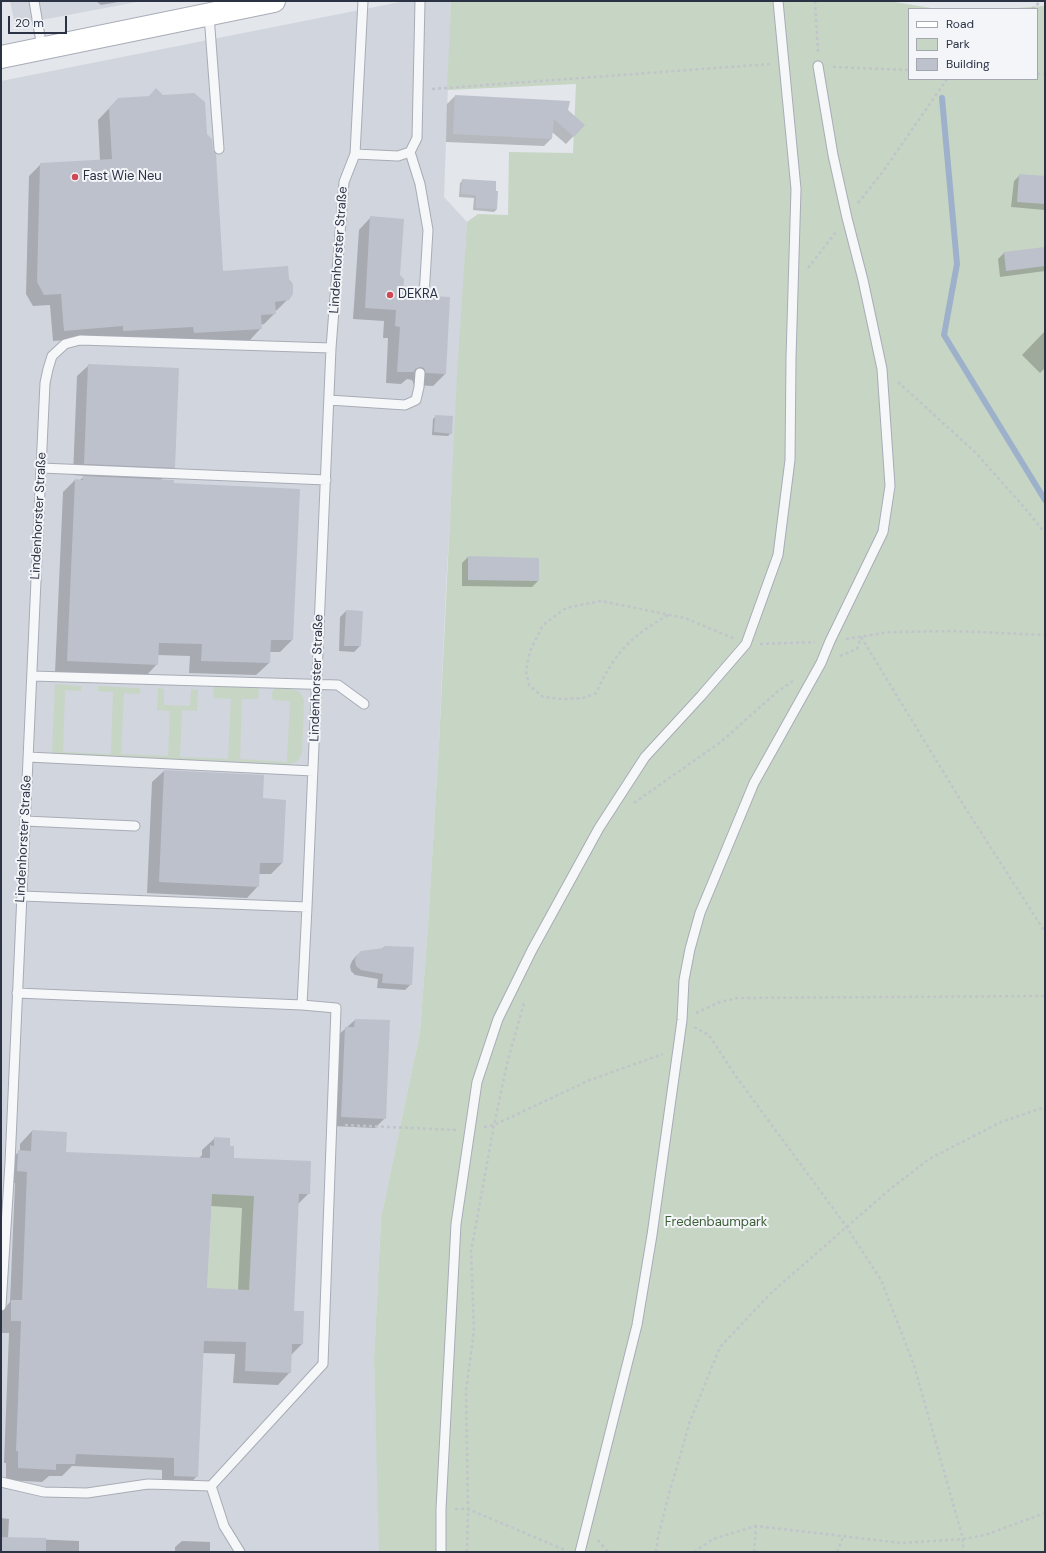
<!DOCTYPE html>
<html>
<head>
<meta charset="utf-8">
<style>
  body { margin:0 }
  #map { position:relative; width:1046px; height:1553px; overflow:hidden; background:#e3e6eb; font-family:"DM Sans",sans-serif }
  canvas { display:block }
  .frame { position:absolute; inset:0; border:2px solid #2a3244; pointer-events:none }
  .legend { position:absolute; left:908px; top:8px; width:130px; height:72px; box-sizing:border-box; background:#f3f5f8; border:1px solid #a3a7b0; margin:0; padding:5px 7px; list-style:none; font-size:12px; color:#2a3244 }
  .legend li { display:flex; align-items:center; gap:8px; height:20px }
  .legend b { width:20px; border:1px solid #a3a7b0 }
  .scale { position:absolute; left:8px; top:16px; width:59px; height:18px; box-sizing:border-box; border:2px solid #2a3244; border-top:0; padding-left:5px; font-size:12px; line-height:14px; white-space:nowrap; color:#2a3244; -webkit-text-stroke:3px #f3f5f8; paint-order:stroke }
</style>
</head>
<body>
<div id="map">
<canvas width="1046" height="1553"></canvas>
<div class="frame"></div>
<ul class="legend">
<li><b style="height:5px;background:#fff"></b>Road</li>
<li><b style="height:11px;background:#c7d5c4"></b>Park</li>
<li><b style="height:11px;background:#bdc1cb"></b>Building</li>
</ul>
<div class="scale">20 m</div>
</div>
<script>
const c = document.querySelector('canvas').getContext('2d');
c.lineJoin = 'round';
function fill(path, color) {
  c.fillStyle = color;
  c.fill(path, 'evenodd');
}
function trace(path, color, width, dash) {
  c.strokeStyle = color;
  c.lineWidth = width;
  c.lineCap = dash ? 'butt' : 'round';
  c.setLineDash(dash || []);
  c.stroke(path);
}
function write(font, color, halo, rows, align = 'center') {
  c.font = font + ' "DM Sans",sans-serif';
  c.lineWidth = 4;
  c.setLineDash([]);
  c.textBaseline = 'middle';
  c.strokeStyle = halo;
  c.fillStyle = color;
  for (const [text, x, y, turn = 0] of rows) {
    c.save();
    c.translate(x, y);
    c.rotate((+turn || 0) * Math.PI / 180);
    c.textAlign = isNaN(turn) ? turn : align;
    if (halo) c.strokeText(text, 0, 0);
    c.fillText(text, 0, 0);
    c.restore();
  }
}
fill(new Path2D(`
  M 10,1 L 142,1 L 15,25 Z
  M 405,1 L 451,1 L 444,197 L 467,222 L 446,588 L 439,744 L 428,925 L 420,1032 L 381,1218 L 374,1360 L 380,1552 L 1,1552 L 1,81 Z`), '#d1d5dd');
fill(new Path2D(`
  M 451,1 L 889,1 L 937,9 L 909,9 L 909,79 L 1037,79 L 1037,9 L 1002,9 L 1045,6 L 1045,1552 L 379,1552 L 374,1360 L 381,1218 L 420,1032 L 428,925 L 439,744 L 457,375 L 467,222 L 478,214 L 508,215 L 509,152 L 573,153 L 576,84 L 447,90 Z
  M 55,684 L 81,686 L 81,691 L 65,690 L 63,752 L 111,754 L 113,692 L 98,691 L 98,686 L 139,688 L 141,691 L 139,694 L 124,693 L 121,754 L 168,756 L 170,711 L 157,710 L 158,688 L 164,689 L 164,705 L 190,706 L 191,689 L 198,690 L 197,711 L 182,710 L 180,757 L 228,759 L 231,699 L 214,698 L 213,691 L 215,685 L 259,687 L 258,699 L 242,699 L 240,759 L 287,762 L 290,701 L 273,700 L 272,694 L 274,687 L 289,688 L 300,692 L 304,700 L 302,753 L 298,761 L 288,765 L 52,754 Z
  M 212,1194 L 254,1196 L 249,1290 L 222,1289 L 206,1312 Z`), '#c7d5c4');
fill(new Path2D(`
  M 96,1 L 124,1 L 101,5 Z
  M 455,96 L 567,111 L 584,125 L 566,144 L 552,132 L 552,138 L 544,146 L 446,142 L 447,104 Z
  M 118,99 L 222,272 L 288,299 L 277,310 L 275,311 L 275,313 L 264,324 L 261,325 L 261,328 L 250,340 L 183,344 L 182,338 L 112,342 L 112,337 L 53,341 L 50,305 L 33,306 L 26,294 L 29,176 L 41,164 L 100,161 L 98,120 Z
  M 1020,175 L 1045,177 L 1045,210 L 1011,207 L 1014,181 Z
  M 463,180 L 497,209 L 494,212 L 473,210 L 474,198 L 459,197 L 460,183 Z
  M 371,217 L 399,275 L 402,296 L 425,303 L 430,297 L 449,298 L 445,374 L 433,386 L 414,385 L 412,380 L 407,379 L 401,384 L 386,383 L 388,338 L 383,338 L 384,321 L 353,319 L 359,230 Z
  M 1045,248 L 1045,271 L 1000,277 L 998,259 L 1004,253 Z
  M 1045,331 L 1045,368 L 1040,373 L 1022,355 Z
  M 89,365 L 174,467 L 161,480 L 173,484 L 299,490 L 292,640 L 280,652 L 269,652 L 269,663 L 256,675 L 189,673 L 190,656 L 157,655 L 157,664 L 145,677 L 55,673 L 63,492 L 75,480 L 80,480 L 85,476 L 73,475 L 77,376 Z
  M 436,416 L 451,433 L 448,436 L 432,435 L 433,419 Z
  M 468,557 L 538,581 L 532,587 L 462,586 L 462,563 Z
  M 346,611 L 360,646 L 354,652 L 339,651 L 340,617 Z
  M 164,771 L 262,799 L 282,863 L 271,874 L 259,874 L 258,886 L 247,898 L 147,893 L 152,782 Z
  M 384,947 L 411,984 L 405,990 L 377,988 L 378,979 L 355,975 L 351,971 L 350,966 L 352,961 L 357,955 L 382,949 Z
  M 355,1020 L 385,1118 L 375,1128 L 332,1126 L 336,1037 Z
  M 32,1131 L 65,1153 L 199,1158 L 202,1155 L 202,1150 L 215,1138 L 229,1147 L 233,1159 L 309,1193 L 297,1205 L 293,1312 L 302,1344 L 291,1355 L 290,1372 L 278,1385 L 233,1383 L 235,1354 L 202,1353 L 197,1476 L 185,1488 L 162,1488 L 162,1470 L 72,1466 L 62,1476 L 49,1476 L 42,1482 L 6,1480 L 6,1463 L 4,1463 L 9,1333 L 1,1333 L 1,1312 L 10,1302 L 15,1183 L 5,1183 L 6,1163 L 20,1151 L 20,1144 ZM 211,1206 L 242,1208 L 238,1290 L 206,1289 Z
  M 1,1518 L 9,1519 L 8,1538 L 79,1541 L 79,1552 L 1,1552 Z
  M 182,1541 L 210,1542 L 210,1552 L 175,1552 L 175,1547 Z`), '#0003');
trace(new Path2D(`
  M 942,98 L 957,264 L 944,335 L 1045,500`), '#9eb1cb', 6);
fill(new Path2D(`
  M 156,88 L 163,95 L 194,93 L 205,102 L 207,134 L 212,139 L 213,150 L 216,154 L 223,271 L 288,266 L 289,279 L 293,284 L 293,294 L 289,300 L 275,302 L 276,314 L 261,315 L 262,329 L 194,333 L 193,327 L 123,331 L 123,326 L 64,331 L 61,294 L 44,295 L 37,282 L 40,163 L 112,159 L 109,108 L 118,98 L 149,96 Z
  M 455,95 L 570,101 L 568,110 L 585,125 L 574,137 L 554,119 L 552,139 L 453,134 Z
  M 1019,174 L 1045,176 L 1045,204 L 1017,202 Z
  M 462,179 L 496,181 L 496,191 L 498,191 L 497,209 L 476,208 L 476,195 L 461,194 Z
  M 370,216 L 404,219 L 400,275 L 404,279 L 403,295 L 418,295 L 420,301 L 424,302 L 429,300 L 430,296 L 450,297 L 446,374 L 426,373 L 424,368 L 420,367 L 415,369 L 414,372 L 397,372 L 400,327 L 395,326 L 396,310 L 365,308 Z
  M 1045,247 L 1045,266 L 1006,271 L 1004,252 Z
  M 88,364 L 179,368 L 175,468 L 84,464 Z
  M 435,415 L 453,416 L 452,434 L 434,432 Z
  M 83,476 L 174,480 L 174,483 L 300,489 L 293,640 L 271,640 L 270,663 L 201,661 L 202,644 L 159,643 L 158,665 L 67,661 L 75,479 L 83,480 Z
  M 468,556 L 539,558 L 539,581 L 468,580 Z
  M 346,610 L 363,611 L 361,646 L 344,646 Z
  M 164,770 L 264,775 L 263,798 L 286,800 L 283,863 L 260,863 L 259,887 L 159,882 Z
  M 384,946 L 414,947 L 412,985 L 382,983 L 383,974 L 361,970 L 356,966 L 355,960 L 357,955 L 361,951 L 384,948 Z
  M 355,1019 L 390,1020 L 386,1119 L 341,1117 L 345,1027 L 354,1027 Z
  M 32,1130 L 67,1132 L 66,1152 L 210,1158 L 210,1145 L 214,1146 L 214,1137 L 230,1138 L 230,1146 L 234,1146 L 234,1158 L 311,1161 L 310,1194 L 299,1194 L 294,1311 L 304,1311 L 303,1344 L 292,1344 L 291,1373 L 245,1371 L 246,1342 L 204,1341 L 198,1477 L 174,1476 L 174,1458 L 76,1454 L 75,1464 L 56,1464 L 56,1470 L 18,1468 L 18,1451 L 16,1451 L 21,1321 L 11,1321 L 11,1300 L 22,1300 L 27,1172 L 17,1171 L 18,1150 L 31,1151 ZM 212,1194 L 254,1196 L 249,1290 L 207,1288 Z
  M 1,1537 L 46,1538 L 46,1552 L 1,1552 Z`), '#bdc1cb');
const lane = new Path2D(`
  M 34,1 L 42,48
  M 209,15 L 219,149
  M 410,152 L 420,184 L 428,230 L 424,296
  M 355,154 L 398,156 L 410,152 L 417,138 L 420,1
  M 329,400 L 405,405 L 416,400 L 419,387 L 420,373
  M 41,468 L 326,480
  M 32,676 L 338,685 L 364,704
  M 28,757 L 313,771
  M 25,821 L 135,826
  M 22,896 L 307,907
  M 17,993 L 302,1005 L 307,907 L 331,348 L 344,182 L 355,154 L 363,1
  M 1,1306 L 10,1163 L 41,468 L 45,383 L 48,369 L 52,356 L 65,344 L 80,340 L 331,348
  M 1,1482 L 44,1492 L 87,1493 L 148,1484 L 211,1486 L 323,1364 L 336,1008 L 302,1005
  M 211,1486 L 224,1526 L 240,1552
  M 441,1552 L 441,1509 L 456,1224 L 477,1082 L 498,1019 L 532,950 L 599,828 L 645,757 L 701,696 L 746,644 L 778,555 L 790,460 L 791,358 L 796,189 L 778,1
  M 580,1552 L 637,1325 L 652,1235 L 678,1049 L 682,1020 L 684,980 L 690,949 L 700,913 L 754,783 L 821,663 L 830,641 L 883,532 L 890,486 L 882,369 L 863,280 L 847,218 L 833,155 L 818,66`);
const secondary = new Path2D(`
  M 1,57 L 274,1`);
trace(lane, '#a8acb6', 11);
trace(secondary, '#a8acb6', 24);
trace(new Path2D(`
  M 815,1 L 818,52
  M 1032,9 L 1041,1
  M 833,67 L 909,70
  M 1037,74 L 1045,74
  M 432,89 L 770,64
  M 858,203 L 884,170 L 947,79
  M 808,268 L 836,232
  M 898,382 L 975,452 L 1024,507 L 1045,533
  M 668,615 C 630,637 615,652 596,693 L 583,698 L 562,699 L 543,697 L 529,685 L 526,671 L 530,651 L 543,625 L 566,608 L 601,601 L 685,618 L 733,638
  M 861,637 L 966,809 L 1045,932
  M 846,639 L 890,632 L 956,631 L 1045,635
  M 760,644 L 815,642
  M 840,656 L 857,649 L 861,637
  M 634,803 L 722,741 L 778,691 L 793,681
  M 696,1013 L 720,1002 L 738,998 L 1045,996
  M 694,1027 L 709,1035 L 735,1075 L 846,1226 L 881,1280 L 914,1365 L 963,1539 L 963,1552
  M 345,1125 L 456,1130
  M 484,1127 L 494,1125 L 590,1080 L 663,1054
  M 455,1509 L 468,1509 L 565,1550
  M 598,1540 L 608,1552
  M 754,1551 L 761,1552
  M 467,1552 L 468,1509 L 466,1391 L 474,1331 L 471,1252 L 494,1125 L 507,1064 L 524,1003
  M 656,1552 L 658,1537 L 669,1494 L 690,1421 L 720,1347 L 772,1292 L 889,1190 L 929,1159 L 1001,1122 L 1045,1107
  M 694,1552 L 713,1539 L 756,1526 L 901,1543 L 963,1539 L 985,1535 L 1045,1513
  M 754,1552 L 756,1526
  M 837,1552 L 843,1537`), '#c1c4ca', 2.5, [3, 3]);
trace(lane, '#f6f7f9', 9);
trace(secondary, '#fff', 22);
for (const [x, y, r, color] of [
  [75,177,4,"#d04855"],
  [390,295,4,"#d04855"]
]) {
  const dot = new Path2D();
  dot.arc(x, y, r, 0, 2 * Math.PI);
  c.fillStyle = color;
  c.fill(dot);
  trace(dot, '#f3f5f8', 1.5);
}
write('13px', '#2a3244', '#f3f5f8', [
  ["Fast Wie Neu",83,177],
  ["DEKRA",398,295]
], 'left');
write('13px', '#2a3244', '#f3f5f8', [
  ["Lindenhorster Straße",339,250,-86],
  ["Lindenhorster Straße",39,516,-87],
  ["Lindenhorster Straße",317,678,-88],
  ["Lindenhorster Straße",24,839,-87]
]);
write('13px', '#3d5f37', '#f3f5f8', [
  ["Fredenbaumpark",716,1223]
]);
</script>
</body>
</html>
